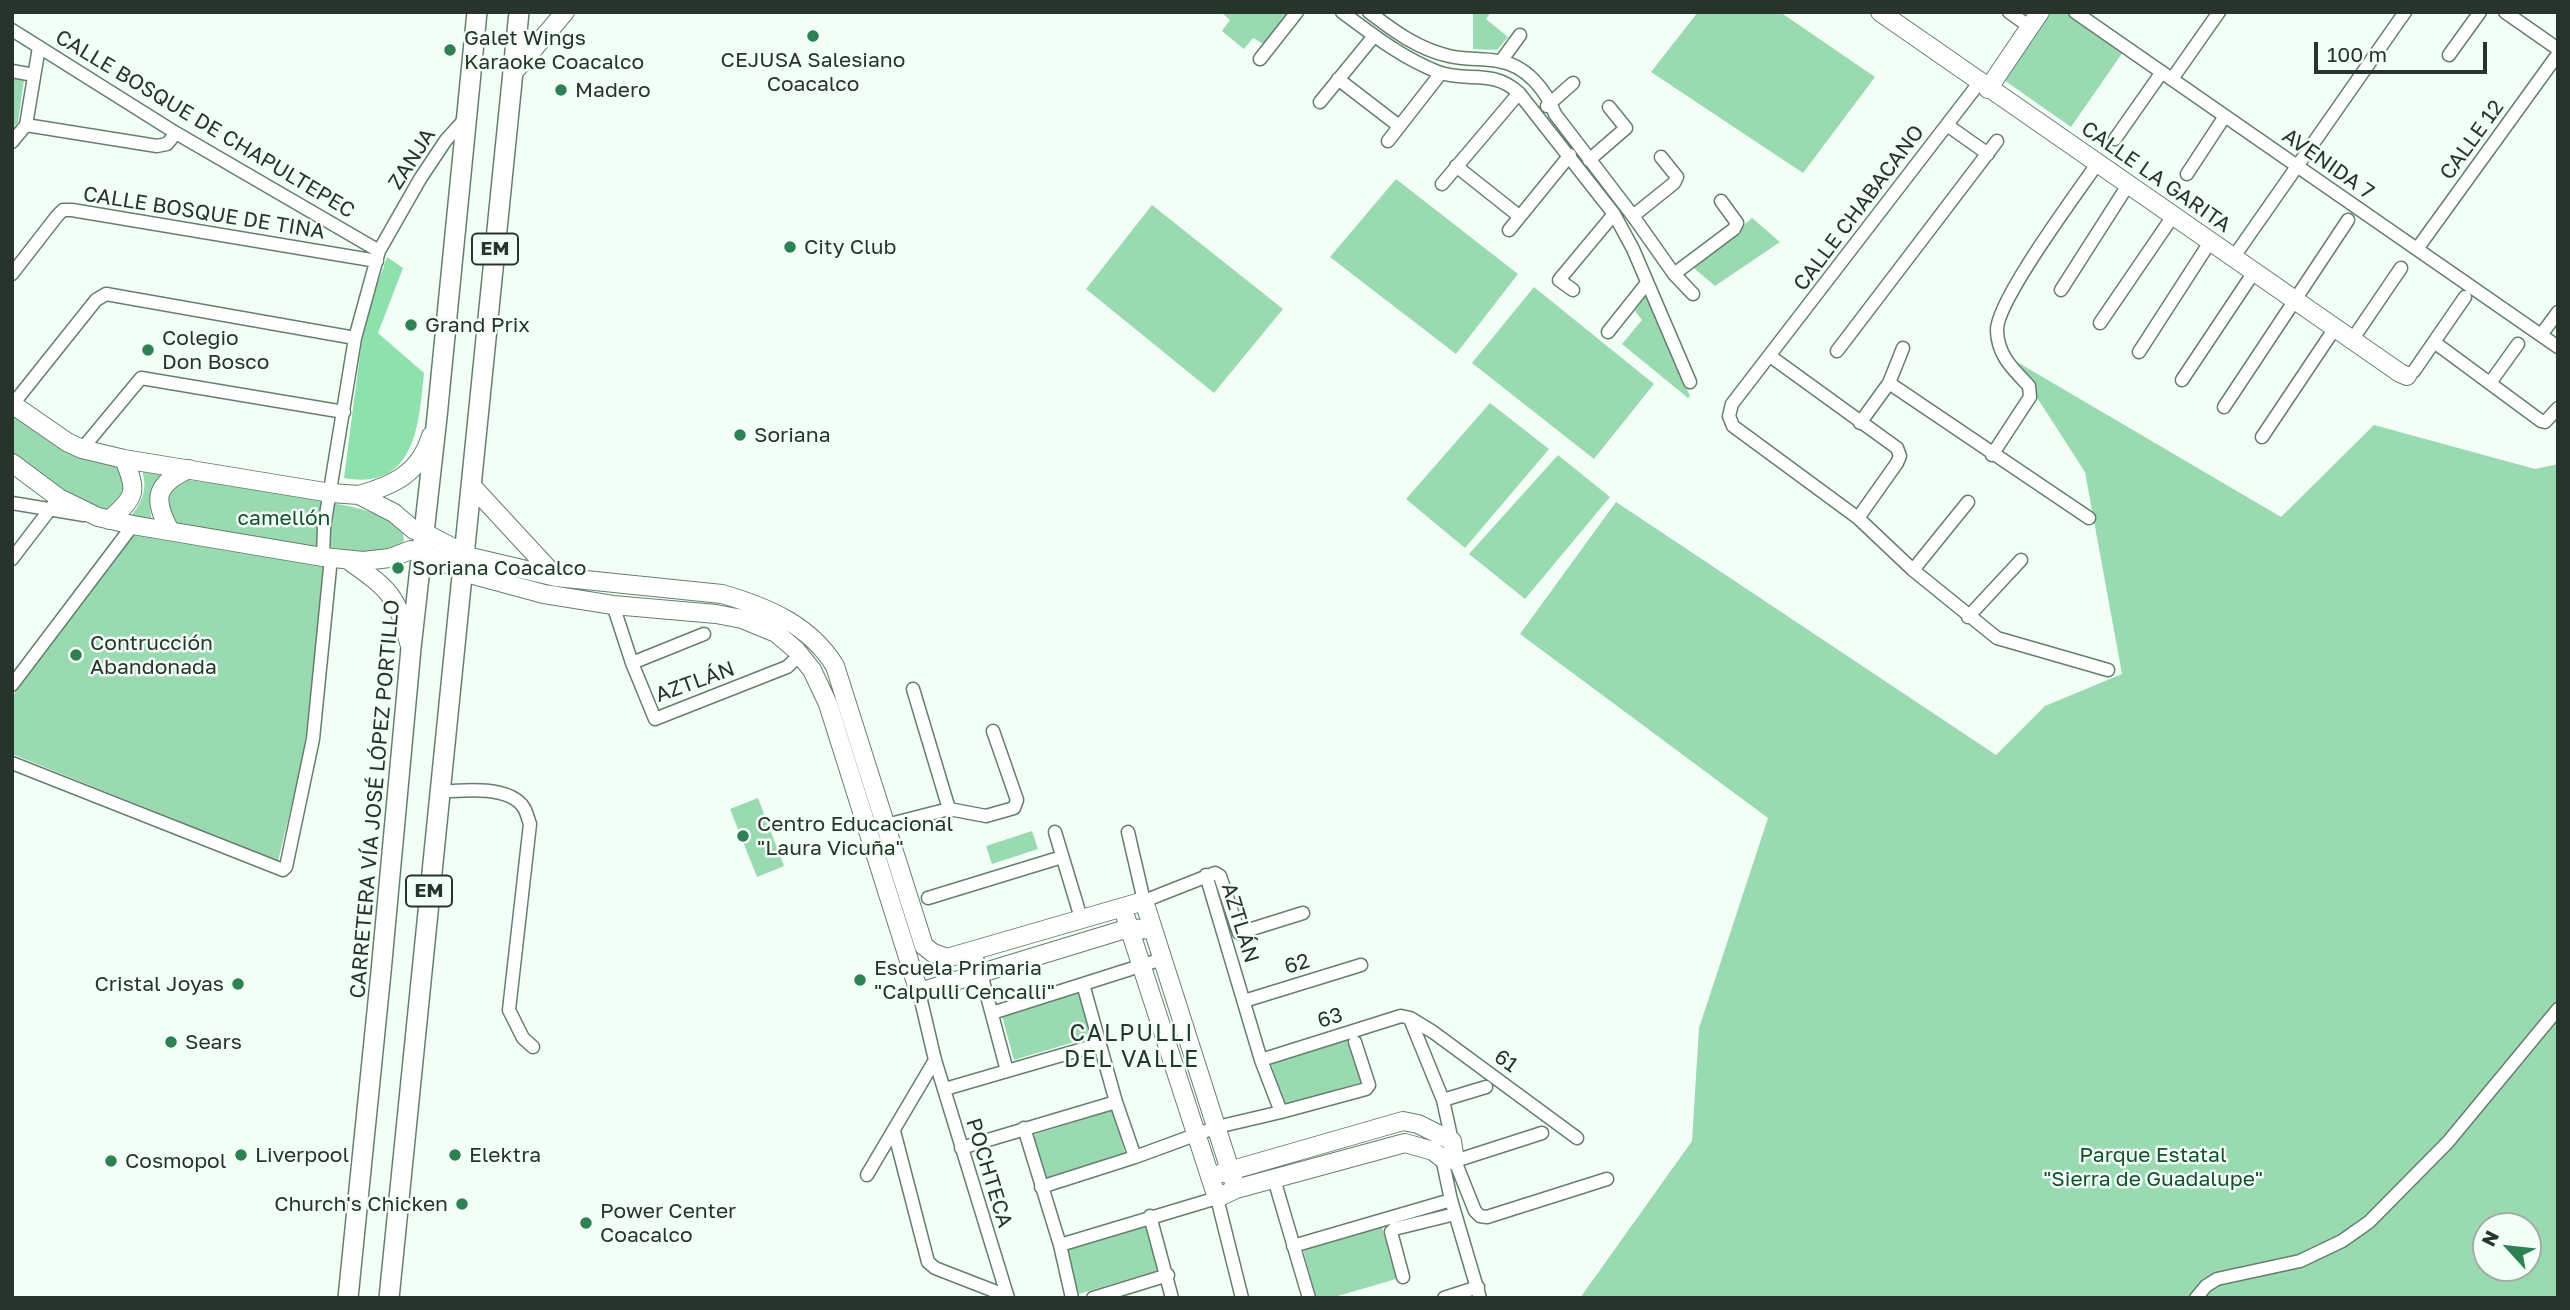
<!DOCTYPE html>
<html>
<head>
<meta charset="utf-8">
<style>
  body { margin:0 }
  #map { position:relative; width:2570px; height:1310px; overflow:hidden; background:#f2fef6; font-family:"Golos Text",sans-serif }
  canvas { display:block }
  .frame { position:absolute; inset:0; border:14px solid #28332c; pointer-events:none }
  .north { position:absolute; left:2472px; top:1212px; width:70px; height:70px; box-sizing:border-box; background:#f2fef6; border:2px solid #a1ada5; border-radius:50%; rotate:297deg; font-size:19px; font-weight:700; line-height:28px; text-align:center; color:#28332c }
  .north::after { content:''; display:block; margin:auto; width:24px; height:32px; background:#2e8153; clip-path:polygon(50% 0,100% 100%,50% 72%,0 100%) }
  .scale { position:absolute; left:2314px; top:42px; width:173px; height:32px; box-sizing:border-box; border:4px solid #28332c; border-top:0; padding-left:9px; font-size:21px; line-height:24px; white-space:nowrap; color:#28332c; -webkit-text-stroke:5px #f2fef6; paint-order:stroke }
</style>
</head>
<body>
<div id="map">
<canvas width="2570" height="1310"></canvas>
<div class="frame"></div>
<div class="north">N</div>
<div class="scale">100 m</div>
</div>
<script>
const c = document.querySelector('canvas').getContext('2d');
c.lineJoin = 'round';
function fill(path, color) {
  c.fillStyle = color;
  c.fill(path, 'evenodd');
}
function trace(path, color, width, dash) {
  c.strokeStyle = color;
  c.lineWidth = width;
  c.lineCap = dash ? 'butt' : 'round';
  c.setLineDash(dash || []);
  c.stroke(path);
}
function write(font, color, halo, rows, align = 'center') {
  c.font = font + ' "Golos Text",sans-serif';
  c.lineWidth = 5;
  c.setLineDash([]);
  c.textBaseline = 'middle';
  c.strokeStyle = halo;
  c.fillStyle = color;
  for (const [text, x, y, turn = 0] of rows) {
    c.save();
    c.translate(x, y);
    c.rotate((+turn || 0) * Math.PI / 180);
    c.textAlign = isNaN(turn) ? turn : align;
    if (halo) c.strokeText(text, 0, 0);
    c.fillText(text, 0, 0);
    c.restore();
  }
}
fill(new Path2D(`
  M 1221,12 L 1290,12 L 1265,45 L 1253,38 L 1244,49 L 1222,31 L 1230,20 Z
  M 1473,12 L 1491,12 L 1486,19 L 1508,37 L 1497,50 L 1473,49 Z
  M 1698,12 L 1780,12 L 1875,77 L 1803,173 L 1651,72 Z
  M 2051,12 L 2067,12 L 2123,52 L 2071,127 L 2004,80 Z
  M 12,78 L 24,80 L 18,122 L 12,129 Z
  M 1396,179 L 1518,274 L 1456,354 L 1330,257 Z
  M 1152,205 L 1283,309 L 1214,393 L 1086,289 Z
  M 1752,218 L 1780,242 L 1715,286 L 1694,268 Z
  M 1534,287 L 1654,384 L 1594,459 L 1472,363 Z
  M 1646,295 L 1690,396 L 1688,398 L 1622,344 L 1642,320 L 1635,311 Z
  M 2012,359 L 2281,517 L 2374,425 L 2535,469 L 2558,464 L 2558,1298 L 1580,1298 L 1692,1141 L 1699,1028 L 1768,818 L 1520,634 L 1616,502 L 1996,755 L 2045,706 L 2122,674 L 2085,472 ZM 2486,1226 L 2528,1226 L 2528,1268 L 2486,1268 Z
  M 1490,403 L 1549,449 L 1465,548 L 1406,499 Z
  M 12,411 L 115,462 L 124,469 L 123,503 L 102,513 L 61,493 L 12,457 Z
  M 1558,455 L 1610,497 L 1525,599 L 1469,554 Z
  M 142,471 L 162,475 C 150,487 148,504 152,520 L 131,516 C 142,502 148,489 142,471 Z
  M 189,480 L 325,498 L 316,548 L 178,526 L 169,519 L 165,497 L 179,482 Z
  M 332,503 C 359,508 383,512 403,532 L 404,541 C 388,557 347,550 327,547 Z
  M 134,534 L 319,565 L 324,567 L 304,754 L 278,861 L 12,754 L 12,697 Z
  M 758,798 L 784,866 L 757,877 L 730,809 Z
  M 1032,831 L 1038,849 L 992,864 L 986,846 Z
  M 1079,992 L 1091,1037 L 1014,1060 L 1002,1016 Z
  M 1349,1039 L 1362,1082 L 1284,1105 L 1271,1064 Z
  M 1113,1110 L 1125,1153 L 1046,1179 L 1033,1135 Z
  M 1148,1223 L 1159,1270 L 1079,1294 L 1067,1250 Z
  M 1382,1227 L 1396,1279 L 1331,1298 L 1316,1298 L 1303,1249 Z`), '#9adab1');
fill(new Path2D(`
  M 387,257 L 403,268 L 378,333 L 424,373 C 419,425 415,491 344,478 L 362,339 L 369,308 Z`), '#8ee0ad');
const street = new Path2D(`
  M 1342,12 C 1373,35 1402,58 1438,72 C 1468,83 1492,68 1519,93 L 1614,214 L 1633,249 L 1690,382
  M 1369,12 C 1394,31 1418,49 1449,56 C 1465,60 1482,58 1498,61 C 1526,65 1546,90 1555,114 L 1633,216 L 1674,274 L 1693,294
  M 2009,12 L 2030,27
  M 2075,12 L 2558,347
  M 2505,12 L 2558,49
  M 12,30 L 176,133 L 379,251
  M 2449,55 L 2480,12
  M 1260,59 L 1297,12
  M 1501,61 L 1520,35
  M 12,71 L 34,75
  M 1338,79 L 1399,126
  M 2172,79 L 2219,12
  M 1979,83 L 1732,404 L 1729,416 L 1733,426 L 1858,518 L 1913,570 L 1997,638 L 2108,670
  M 1320,102 L 1374,36
  M 1547,106 L 1573,83
  M 26,125 L 157,146 L 167,144 L 176,133
  M 1947,125 L 1988,154
  M 2115,139 L 2162,72
  M 1388,141 L 1441,73
  M 12,142 L 26,125 L 39,47
  M 1589,160 L 1626,128 L 1609,107
  M 1456,166 L 1519,216
  M 2187,174 L 2225,116
  M 1442,184 L 1519,93
  M 1633,216 L 1674,183 L 1677,177 L 1661,157
  M 1509,230 L 1570,155
  M 2417,249 L 2558,54
  M 2233,258 L 2405,12
  M 12,274 L 57,216 L 63,210 L 72,210 L 377,261
  M 1674,274 L 1734,229 L 1737,223 L 1721,201
  M 1573,290 L 1559,280 L 1614,214
  M 2061,290 L 2128,185
  M 2100,323 L 2173,216
  M 1608,332 L 1647,283
  M 2541,335 L 2558,312
  M 2352,340 L 2401,268
  M 2434,342 L 2541,421 L 2545,422 L 2558,408
  M 1837,351 L 1997,141
  M 2139,352 L 2210,242
  M 1770,356 L 1897,448 L 1900,456 L 1897,463 L 1858,518
  M 2407,376 L 2414,371 L 2465,297
  M 2182,380 L 2254,272
  M 1889,383 L 2089,518
  M 2490,383 L 2518,344
  M 13,404 L 96,300 L 106,294 L 355,338
  M 2224,407 L 2348,220
  M 1860,423 L 1889,383 L 1903,348
  M 2262,437 L 2335,328
  M 82,449 L 141,378 L 344,412
  M 1992,455 L 2030,397 L 2029,386 C 2013,369 1998,356 1997,331 C 1995,303 2077,193 2097,164
  M 12,503 L 84,515
  M 323,557 L 324,527 L 355,338 L 379,251 L 420,179 L 446,140 L 465,119
  M 12,559 L 54,504
  M 1913,570 L 1968,502
  M 613,605 L 632,663 L 655,719 L 787,667 L 800,655
  M 1968,617 L 2021,560
  M 632,663 L 704,634
  M 12,685 L 133,525
  M 913,689 L 949,809
  M 12,763 L 283,870 L 286,867 L 313,739 L 331,558
  M 438,792 C 462,790 510,785 524,808 C 527,813 528,819 530,824 L 509,1010 L 523,1038 L 533,1047
  M 886,825 L 949,809 L 986,816 L 1014,808 L 1017,800 L 993,731
  M 1055,832 L 1081,918
  M 1128,832 L 1144,901 L 1215,873 L 1220,876 L 1239,933 L 1303,913
  M 1206,875 L 1261,1060 L 1281,1112
  M 928,898 L 1062,857
  M 975,951 L 1007,1071
  M 1083,984 L 1116,1102 L 1135,1157
  M 919,992 L 935,1060 L 1008,1298
  M 1244,1001 L 1361,965
  M 992,1013 L 1162,959
  M 1410,1019 L 1443,1100 L 1452,1141
  M 1261,1060 L 1401,1016 L 1410,1018 L 1433,1032 L 1577,1138
  M 945,1089 L 1100,1044
  M 1443,1100 L 1486,1087
  M 1024,1128 L 1060,1245 L 1072,1298
  M 894,1131 L 928,1262 L 935,1268 L 1007,1296
  M 961,1148 L 1116,1102
  M 1451,1160 L 1442,1158 L 1451,1200 L 1480,1298
  M 1455,1161 L 1475,1211 L 1480,1216 L 1487,1217 L 1607,1179
  M 1455,1161 L 1542,1133
  M 867,1175 L 935,1060
  M 1274,1179 L 1309,1298
  M 1041,1187 L 1135,1157 L 1217,1127 L 1281,1112 L 1366,1089 L 1369,1085 L 1355,1042
  M 1150,1216 L 1172,1298
  M 1060,1245 L 1217,1198 L 1242,1298
  M 1293,1246 L 1451,1200
  M 1403,1277 L 1391,1232 L 1394,1229 L 1455,1214
  M 1093,1298 L 1168,1275
  M 1444,1298 L 1478,1287
  M 2196,1298 L 2206,1286 L 2217,1279 L 2300,1261 L 2342,1241 L 2369,1222 L 2448,1142 L 2558,1009`);
const secondary = new Path2D(`
  M 1880,12 L 2400,373 L 2407,376
  M 513,73 L 565,12
  M 1988,89 L 2040,12
  M 12,404 L 67,442 L 82,449 L 124,459 L 331,493 L 359,495 L 394,513 L 414,530 L 423,532 L 471,557 L 556,577 L 722,594 C 767,607 810,625 835,666 L 924,946 L 933,953 L 947,958 L 1144,901 L 1236,1189
  M 12,463 L 59,498 L 98,517 L 133,525 L 323,557 L 363,561 L 390,558 L 411,550 L 421,552 L 470,574 L 544,594 L 613,605 L 716,614 L 742,619 L 776,633 L 796,650 L 812,670 L 828,704 L 919,992 L 1129,928 L 1153,930
  M 471,485 L 556,577
  M 359,495 C 394,485 420,473 431,436
  M 109,520 C 137,496 137,492 124,459
  M 170,531 C 153,499 154,485 189,469
  M 348,560 C 387,588 398,595 409,643
  M 1126,918 L 1217,1198 L 1236,1189 L 1405,1143 L 1433,1151 L 1442,1158
  M 1222,1173 L 1403,1121 L 1418,1124 L 1452,1141 L 1455,1161`);
const primary = new Path2D(`
  M 348,1298 L 381,972 L 411,648 L 437,417 L 477,12
  M 389,1298 L 519,12`);
trace(street, '#657f6e', 15);
trace(secondary, '#657f6e', 20);
trace(primary, '#657f6e', 22);
trace(street, '#fff', 12);
trace(secondary, '#fff', 18);
trace(primary, '#fff', 19);
for (const [x, y, r, color] of [
  [813,36,7,"#2e8153"],
  [450,50,7,"#2e8153"],
  [561,90,7,"#2e8153"],
  [790,247,7,"#2e8153"],
  [411,325,7,"#2e8153"],
  [148,350,7,"#2e8153"],
  [740,435,7,"#2e8153"],
  [398,568,7,"#2e8153"],
  [76,655,7,"#2e8153"],
  [743,836,7,"#2e8153"],
  [860,980,7,"#2e8153"],
  [238,984,7,"#2e8153"],
  [171,1042,7,"#2e8153"],
  [241,1155,7,"#2e8153"],
  [455,1155,7,"#2e8153"],
  [111,1161,7,"#2e8153"],
  [462,1204,7,"#2e8153"],
  [586,1223,7,"#2e8153"]
]) {
  const dot = new Path2D();
  dot.arc(x, y, r, 0, 2 * Math.PI);
  c.fillStyle = color;
  c.fill(dot);
  trace(dot, '#f2fef6', 2.5);
}
for (const [x, y, w] of [
  [495,249,46],
  [429,891,46]
]) {
  const box = new Path2D();
  box.roundRect(x - w / 2, y - 15.5, w, 31, 5);
  c.fillStyle = '#f2fef6';
  c.fill(box);
  trace(box, '#28332c', 2);
}
write('bold 19px', '#28332c', null, [
  ["EM",495,249],
  ["EM",429,891]
]);
write('21px', '#28332c', '#f2fef6', [
  ["Galet Wings",464,38],
  ["Karaoke Coacalco",464,62],
  ["CEJUSA Salesiano",813,60,"center"],
  ["Coacalco",813,84,"center"],
  ["Madero",575,90],
  ["City Club",804,247],
  ["Grand Prix",425,325],
  ["Colegio",162,338],
  ["Don Bosco",162,362],
  ["Soriana",754,435],
  ["Soriana Coacalco",412,568],
  ["Contrucción",90,643],
  ["Abandonada",90,667],
  ["Centro Educacional",757,824],
  ["\"Laura Vicuña\"",757,848],
  ["Escuela Primaria",874,968],
  ["\"Calpulli Cencalli\"",874,992],
  ["Cristal Joyas",224,984,"right"],
  ["Sears",185,1042],
  ["Liverpool",255,1155],
  ["Elektra",469,1155],
  ["Cosmopol",125,1161],
  ["Church's Chicken",448,1204,"right"],
  ["Power Center",600,1211],
  ["Coacalco",600,1235]
], 'left');
write('21px', '#28332c', '#f2fef6', [
  ["CALLE BOSQUE DE CHAPULTEPEC",205,124,31],
  ["CALLE 12",2472,140,-54],
  ["ZANJA",412,159,-57],
  ["AVENIDA 7",2328,164,35],
  ["CALLE LA GARITA",2156,177,35],
  ["CALLE CHABACANO",1859,208,-53],
  ["CALLE BOSQUE DE TINA",204,213,9],
  ["AZTLÁN",695,682,-20],
  ["CARRETERA VÍA JOSÉ LÓPEZ PORTILLO",375,799,-85],
  ["AZTLÁN",1240,923,73],
  ["62",1297,964,-17],
  ["63",1330,1018,-17],
  ["61",1506,1061,36],
  ["POCHTECA",989,1173,73]
]);
write('21px', '#125030', '#f2fef6', [
  ["camellón",284,518],
  ["Parque Estatal",2153,1155],
  ["\"Sierra de Guadalupe\"",2153,1179]
]);
c.letterSpacing = '2px';
write('23px', '#21392a', '#f2fef6', [
  ["CALPULLI",1132,1034],
  ["DEL VALLE",1132,1060]
]);
c.letterSpacing = '0px';
</script>
</body>
</html>
